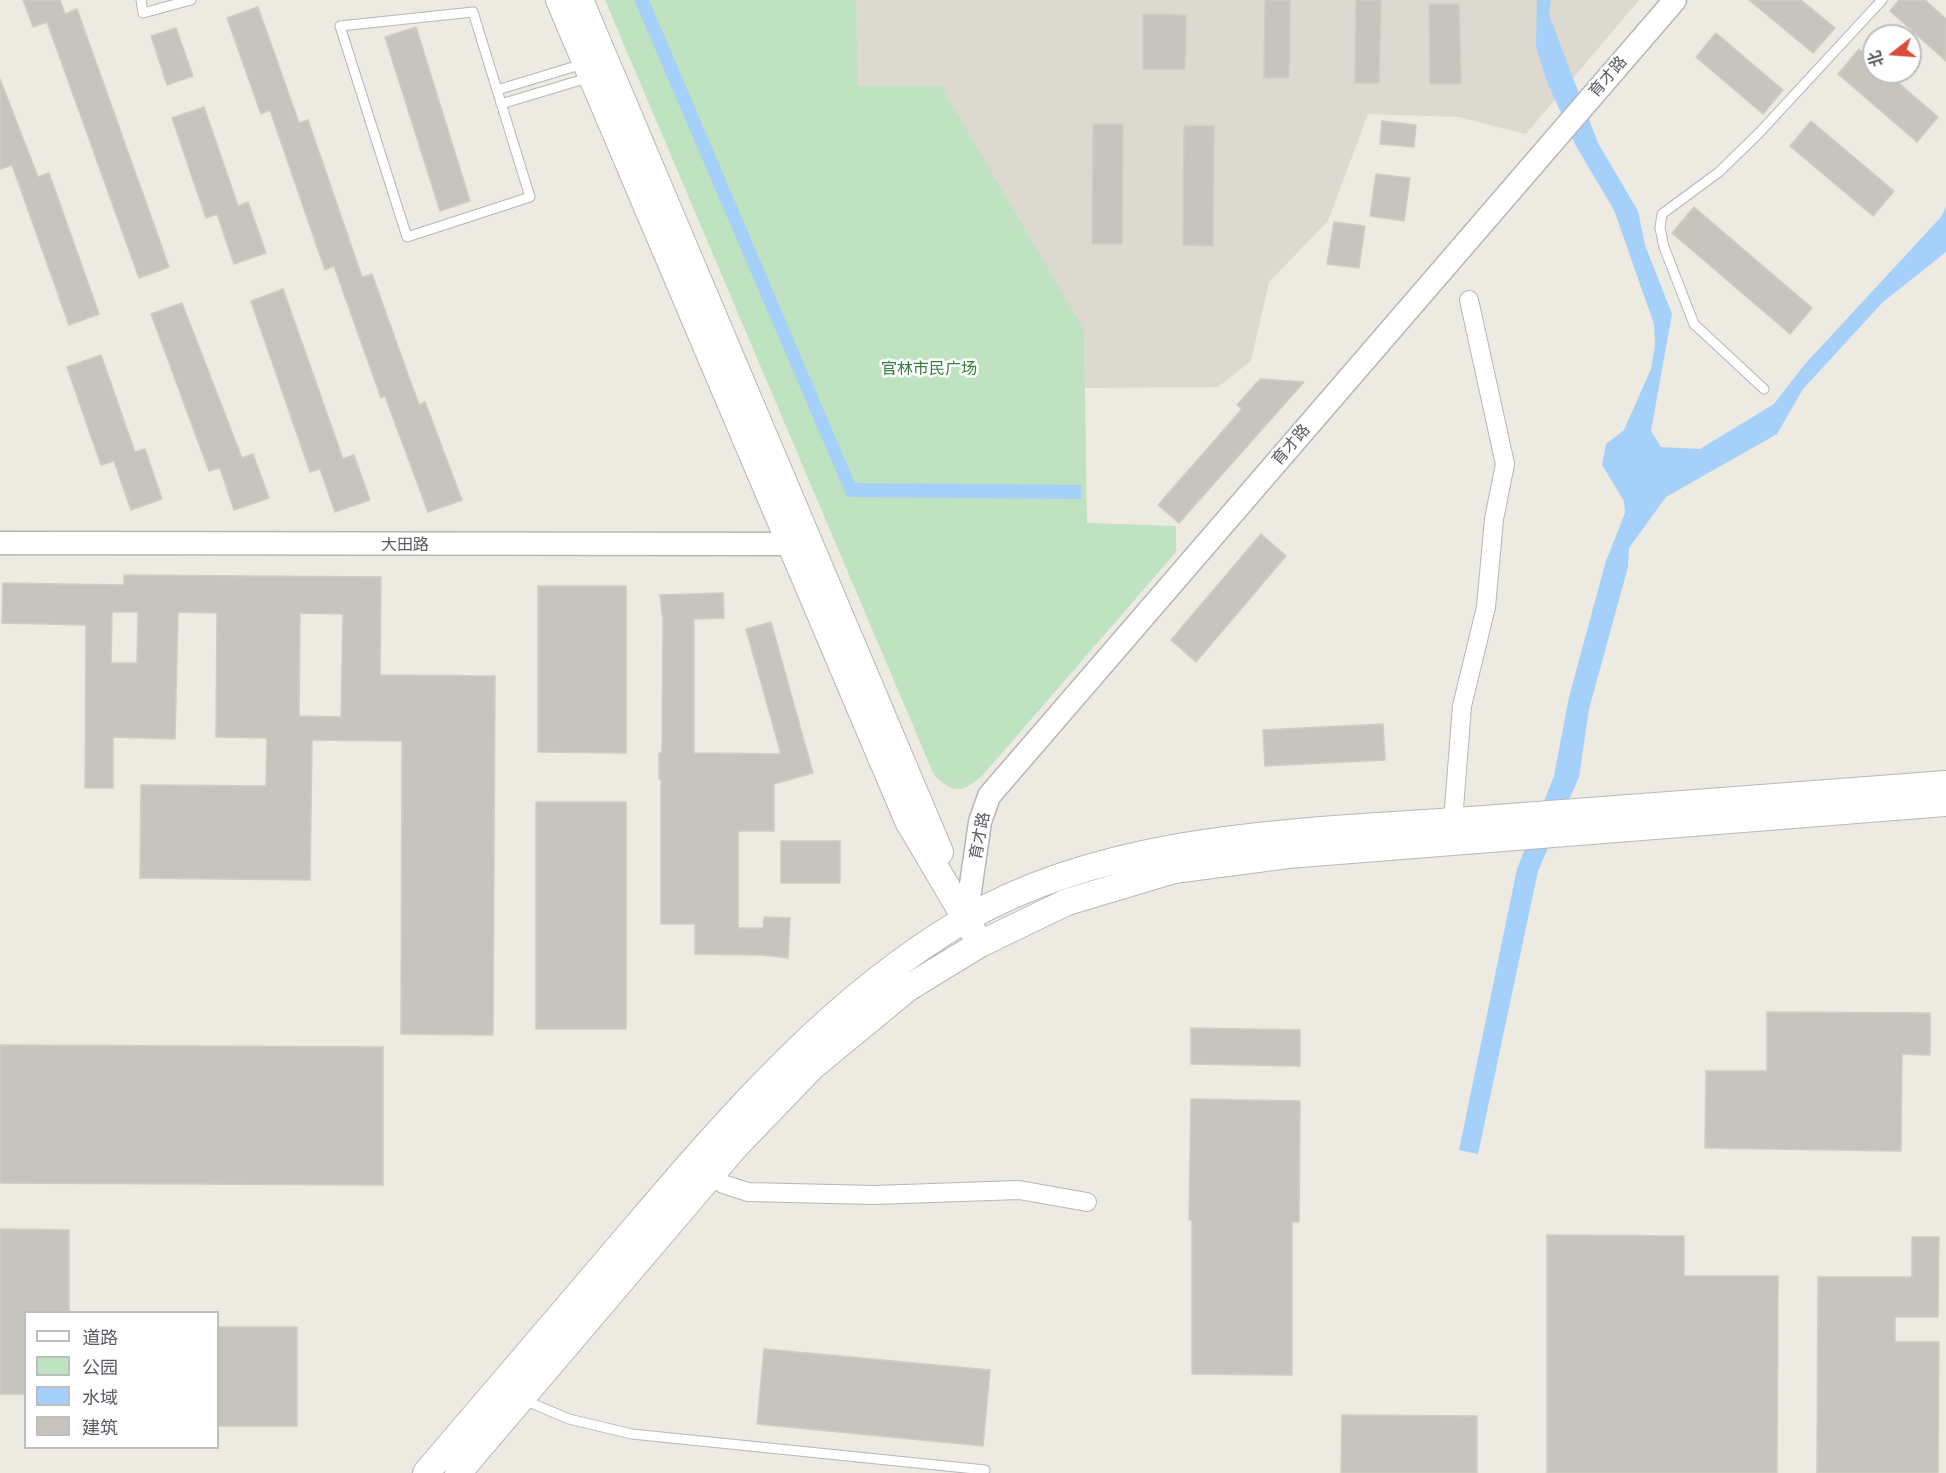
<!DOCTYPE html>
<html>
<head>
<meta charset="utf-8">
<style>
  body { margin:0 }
  #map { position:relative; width:1946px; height:1473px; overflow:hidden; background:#eceae1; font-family:Raleway,"Noto Sans SC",sans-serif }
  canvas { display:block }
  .legend { position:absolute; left:24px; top:1311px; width:195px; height:138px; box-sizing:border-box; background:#fff; border:2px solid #bdbec0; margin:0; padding:8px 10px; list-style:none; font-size:18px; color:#5a5d61 }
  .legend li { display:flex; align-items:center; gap:12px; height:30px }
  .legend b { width:30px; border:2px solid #bdbec0 }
  .north { position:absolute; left:1862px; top:24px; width:60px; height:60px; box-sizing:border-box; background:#fff; border:2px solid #bdbec0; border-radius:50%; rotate:253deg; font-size:16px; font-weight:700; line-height:24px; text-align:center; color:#5a5d61 }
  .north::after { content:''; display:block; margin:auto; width:21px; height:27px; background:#dc4b37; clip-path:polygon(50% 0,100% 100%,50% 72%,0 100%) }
</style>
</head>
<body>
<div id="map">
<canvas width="1946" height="1473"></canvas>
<ul class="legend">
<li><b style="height:8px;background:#fff"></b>道路</li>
<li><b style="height:16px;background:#bfe2c1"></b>公园</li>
<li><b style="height:16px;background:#a5d0f9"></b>水域</li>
<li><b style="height:16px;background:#c7c4be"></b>建筑</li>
</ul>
<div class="north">北</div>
</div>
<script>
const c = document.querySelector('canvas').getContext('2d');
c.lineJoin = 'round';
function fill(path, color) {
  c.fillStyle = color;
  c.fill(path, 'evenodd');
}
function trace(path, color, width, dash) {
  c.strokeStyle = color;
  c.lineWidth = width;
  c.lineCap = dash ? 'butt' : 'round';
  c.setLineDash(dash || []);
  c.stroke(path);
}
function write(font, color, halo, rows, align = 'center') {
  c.font = font + ' Raleway,"Noto Sans SC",sans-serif';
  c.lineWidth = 5;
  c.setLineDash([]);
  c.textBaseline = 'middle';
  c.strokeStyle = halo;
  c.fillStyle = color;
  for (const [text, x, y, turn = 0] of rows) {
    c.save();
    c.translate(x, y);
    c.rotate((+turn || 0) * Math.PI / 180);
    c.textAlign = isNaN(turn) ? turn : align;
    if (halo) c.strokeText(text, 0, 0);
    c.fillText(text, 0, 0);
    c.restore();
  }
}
fill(new Path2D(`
  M 856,0 L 1639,0 L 1526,134 L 1459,117 L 1368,114 L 1328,221 L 1269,282 L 1251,361 L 1218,387 L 1085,388 L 1084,330 L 858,86 Z`), '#dcd9d0');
fill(new Path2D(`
  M 605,0 L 856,0 L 858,86 L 941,86 L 1084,330 L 1087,523 L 1176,526 L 1176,552 L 982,776 C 962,793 953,794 934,775 Z`), '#bfe2c1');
fill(new Path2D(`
  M 634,0 L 649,0 L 855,483 L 1082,485 L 1081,499 L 847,497 Z
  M 1537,0 L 1551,0 L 1549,15 L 1598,143 L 1638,211 L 1645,245 L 1672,314 L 1651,431 L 1661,447 L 1700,449 L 1774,404 L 1805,364 L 1941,217 L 1946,207 L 1946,252 L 1883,302 L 1803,389 L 1777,434 L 1666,497 L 1629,548 L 1628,567 L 1589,709 L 1579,777 L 1538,871 L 1478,1154 L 1459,1150 L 1517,869 L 1554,776 L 1569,697 L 1606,561 L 1625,513 L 1624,501 L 1602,465 L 1606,444 L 1624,430 L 1651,369 L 1655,345 L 1654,324 L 1614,210 L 1576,146 L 1547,82 L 1536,46 Z`), '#a5d0f9');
const building = new Path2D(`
  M 23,0 L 60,0 L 65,14 L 77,9 L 169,267 L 139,278 L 47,22 L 33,27 Z
  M 1265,0 L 1290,0 L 1289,78 L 1264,78 Z
  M 1356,0 L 1381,0 L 1379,83 L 1355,83 Z
  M 1749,0 L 1801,0 L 1835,28 L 1813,53 Z
  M 1899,0 L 1925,0 L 1946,19 L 1946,61 L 1890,11 Z
  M 1429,4 L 1459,4 L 1461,84 L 1430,84 Z
  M 258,7 L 299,123 L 308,120 L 362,277 L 372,274 L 419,405 L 425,402 L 462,500 L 428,512 L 385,396 L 381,398 L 334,266 L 325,270 L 270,110 L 261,114 L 227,18 Z
  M 1143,14 L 1186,15 L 1185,69 L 1143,69 Z
  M 416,27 L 470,201 L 440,211 L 385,37 Z
  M 176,28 L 193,76 L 167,85 L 151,36 Z
  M 1716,33 L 1783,90 L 1763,114 L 1696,57 Z
  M 1859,49 L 1874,62 L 1874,72 L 1886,72 L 1938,117 L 1917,142 L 1838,74 Z
  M 0,79 L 38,177 L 49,173 L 99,314 L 69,325 L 12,165 L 0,169 Z
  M 204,107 L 238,206 L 248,202 L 266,253 L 234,264 L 217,214 L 206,218 L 172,118 Z
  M 1382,121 L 1416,125 L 1414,147 L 1380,144 Z
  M 1811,121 L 1894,191 L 1873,216 L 1790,146 Z
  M 1093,124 L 1123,124 L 1122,244 L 1092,244 Z
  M 1184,126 L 1214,126 L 1213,246 L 1183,245 Z
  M 1376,174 L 1410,178 L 1404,221 L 1370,216 Z
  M 1694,207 L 1812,308 L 1790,334 L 1672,233 Z
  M 1334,222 L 1365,226 L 1359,268 L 1327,264 Z
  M 283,289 L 343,459 L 354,455 L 370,500 L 335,512 L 320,469 L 310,472 L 251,301 Z
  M 182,303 L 242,458 L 253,454 L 269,498 L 234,510 L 220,468 L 209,471 L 151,314 Z
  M 101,355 L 135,452 L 145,449 L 162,499 L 131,510 L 114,461 L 101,465 L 67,367 Z
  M 1260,379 L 1304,382 L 1179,523 L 1158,505 L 1242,409 L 1237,405 Z
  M 1261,534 L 1286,556 L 1196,662 L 1171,640 Z
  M 124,575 L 381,577 L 380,675 L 495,676 L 493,1035 L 401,1034 L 402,741 L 312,740 L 310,880 L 140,878 L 141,785 L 266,786 L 267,738 L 216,737 L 217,613 L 178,612 L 175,739 L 113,737 L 113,788 L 85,788 L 86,625 L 2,623 L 3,583 L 124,585 ZM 112,612 L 138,612 L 137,663 L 111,663 ZM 300,613 L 343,614 L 341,717 L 299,716 Z
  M 538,586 L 626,586 L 626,753 L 538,752 Z
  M 723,593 L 724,618 L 694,619 L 694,753 L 781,754 L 746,629 L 771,622 L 813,773 L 774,784 L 774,831 L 738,831 L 738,928 L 763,928 L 764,917 L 790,918 L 788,958 L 762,955 L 695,954 L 695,924 L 661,924 L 661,779 L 659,779 L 659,753 L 662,753 L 663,620 L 660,595 Z
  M 1383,724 L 1385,760 L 1265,766 L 1263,730 Z
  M 536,802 L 626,802 L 626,1029 L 536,1029 Z
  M 781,841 L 840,841 L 840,883 L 781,883 Z
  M 1767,1012 L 1930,1013 L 1930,1055 L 1902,1054 L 1901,1151 L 1705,1148 L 1706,1071 L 1767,1071 Z
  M 1191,1028 L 1300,1030 L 1300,1066 L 1191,1064 Z
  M 0,1045 L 383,1047 L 383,1185 L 0,1183 Z
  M 1191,1099 L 1300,1101 L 1299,1222 L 1292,1222 L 1292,1375 L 1192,1374 L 1192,1220 L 1189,1220 Z
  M 0,1229 L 69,1230 L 69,1312 L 26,1312 L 26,1394 L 0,1394 Z
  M 1547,1235 L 1684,1236 L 1684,1276 L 1778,1276 L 1777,1473 L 1547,1473 Z
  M 1912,1237 L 1939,1237 L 1938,1317 L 1895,1317 L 1895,1342 L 1939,1342 L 1938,1473 L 1817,1473 L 1818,1277 L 1912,1277 Z
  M 218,1327 L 297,1327 L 297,1426 L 218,1426 Z
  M 764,1349 L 990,1370 L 983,1446 L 757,1424 Z
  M 1342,1415 L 1477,1416 L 1477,1473 L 1341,1473 Z`);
fill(building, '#c7c4be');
trace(building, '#d0ccc0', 1.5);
const service = new Path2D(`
  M 141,0 L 143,13 L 191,0
  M 473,12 L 530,197 L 407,237 L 340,26 Z
  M 497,90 L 583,64
  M 501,104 L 591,77
  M 1764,389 L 1694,324 L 1664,247 L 1660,228 L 1662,214 L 1719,172 L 1759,133 L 1882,0
  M 524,1400 L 569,1419 L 632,1434 L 985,1470`);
const minor = new Path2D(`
  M 1453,821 L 1462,706 L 1486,607 L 1494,519 L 1505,464 L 1469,300
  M 713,1174 L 723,1184 L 748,1192 L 874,1195 L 1019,1190 L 1087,1202`);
const tertiary = new Path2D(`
  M 0,543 L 790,544 L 806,537
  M 966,919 L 980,822 L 989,796 L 1675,0`);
const secondary = new Path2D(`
  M 559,0 L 908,821 L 974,933
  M 580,0 L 940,852
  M 426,1473 C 495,1392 565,1310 634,1229 C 732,1114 832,998 964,920 C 1116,831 1313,832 1484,819 C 1638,807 1792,796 1946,784
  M 458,1473 L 735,1147 L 812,1067 L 908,988 L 980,944 L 1067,902 L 1174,870 L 1288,855 L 1946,803`);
trace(service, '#b4b7bb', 11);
trace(minor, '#b4b7bb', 20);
trace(tertiary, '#b4b7bb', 25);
trace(secondary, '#b5b8bd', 28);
trace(service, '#fff', 9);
trace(minor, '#fff', 18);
trace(tertiary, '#fff', 22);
trace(secondary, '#fff', 26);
write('16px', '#5a5d61', '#fff', [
  ["育才路",1608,77,-49],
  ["育才路",1291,445,-49],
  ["大田路",405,545],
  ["育才路",980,836,-79]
]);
write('16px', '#3a8040', '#fff', [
  ["官林市民广场",929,369]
]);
</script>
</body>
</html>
